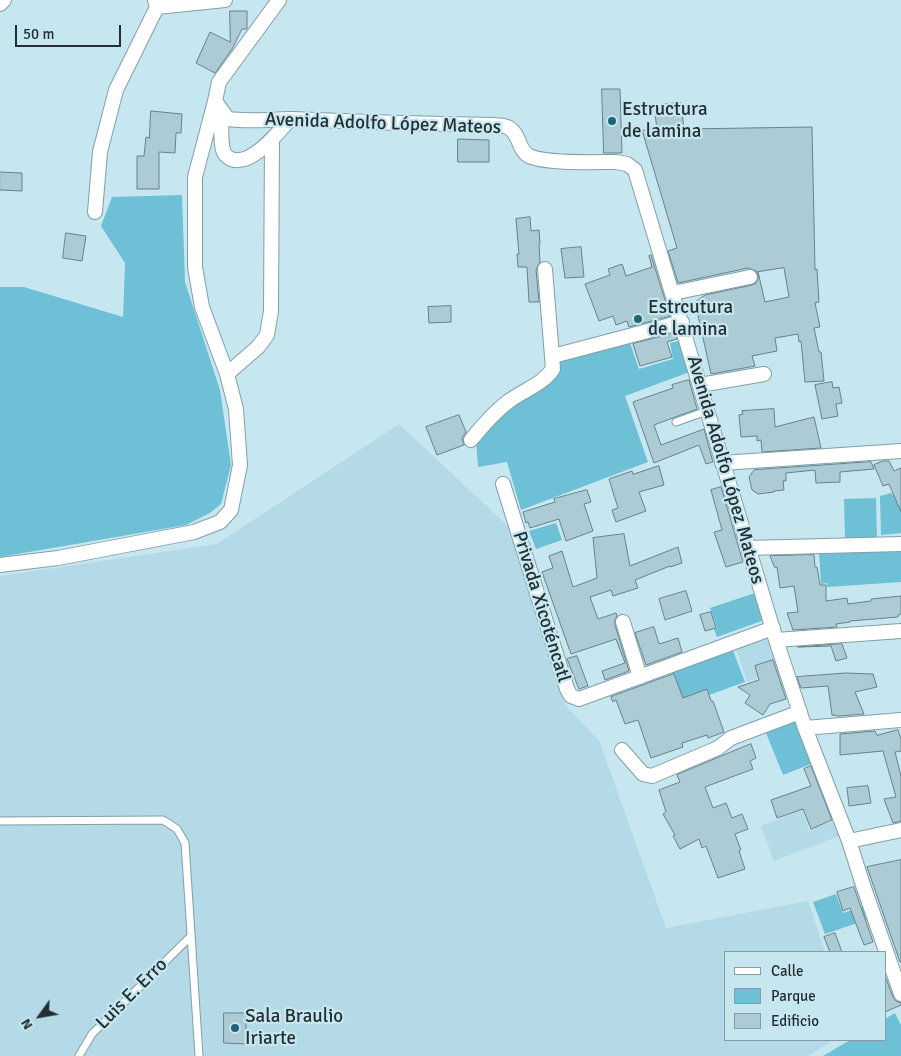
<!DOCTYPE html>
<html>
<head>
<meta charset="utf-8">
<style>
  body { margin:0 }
  #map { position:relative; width:901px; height:1056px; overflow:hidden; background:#c7e7f0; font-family:Signika,sans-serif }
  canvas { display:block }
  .legend { position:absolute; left:724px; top:951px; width:162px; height:90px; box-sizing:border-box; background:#c7e7f0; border:1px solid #859da4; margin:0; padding:6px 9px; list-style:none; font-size:15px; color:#232f32 }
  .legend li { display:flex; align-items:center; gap:10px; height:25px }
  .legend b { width:25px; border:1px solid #859da4 }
  .north { position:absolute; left:15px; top:991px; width:50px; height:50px; -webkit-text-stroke:4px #c7e7f0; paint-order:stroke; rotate:238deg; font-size:14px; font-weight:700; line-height:20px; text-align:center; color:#232f32 }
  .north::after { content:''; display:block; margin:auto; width:18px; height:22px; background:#232f32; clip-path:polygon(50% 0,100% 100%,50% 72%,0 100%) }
  .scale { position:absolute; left:15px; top:25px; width:106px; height:22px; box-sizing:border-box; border:2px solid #232f32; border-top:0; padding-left:6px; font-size:15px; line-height:18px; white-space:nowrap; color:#232f32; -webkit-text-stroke:4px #c7e7f0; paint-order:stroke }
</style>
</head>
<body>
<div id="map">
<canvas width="901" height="1056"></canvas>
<ul class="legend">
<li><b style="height:6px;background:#fff"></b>Calle</li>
<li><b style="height:14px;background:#6dc0d6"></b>Parque</li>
<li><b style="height:14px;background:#accbd4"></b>Edificio</li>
</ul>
<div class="north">N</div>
<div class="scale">50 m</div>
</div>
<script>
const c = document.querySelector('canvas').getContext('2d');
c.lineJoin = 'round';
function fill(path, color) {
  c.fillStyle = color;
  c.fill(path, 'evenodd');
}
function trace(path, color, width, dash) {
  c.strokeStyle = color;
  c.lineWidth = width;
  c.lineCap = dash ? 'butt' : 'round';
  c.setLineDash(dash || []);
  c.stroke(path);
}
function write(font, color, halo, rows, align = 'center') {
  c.font = font + ' Signika,sans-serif';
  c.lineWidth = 4.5;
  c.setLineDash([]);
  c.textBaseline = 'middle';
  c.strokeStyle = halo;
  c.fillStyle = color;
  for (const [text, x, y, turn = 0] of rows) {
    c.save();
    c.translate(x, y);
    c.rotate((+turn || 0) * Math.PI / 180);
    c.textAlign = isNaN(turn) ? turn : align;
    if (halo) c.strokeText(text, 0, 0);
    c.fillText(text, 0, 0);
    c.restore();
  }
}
fill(new Path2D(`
  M 399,424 L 509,527 L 565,705 L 599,740 L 666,928 L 808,901 L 825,952 L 725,952 L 725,1040 L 833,1040 L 808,1056 L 0,1056 L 0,576 L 217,544 Z
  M 771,636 L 782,670 L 747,682 L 736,648 Z
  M 802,810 L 809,830 L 837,820 L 842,835 L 774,861 L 761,826 Z`), '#b3dae6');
fill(new Path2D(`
  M 182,195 L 185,282 L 220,390 L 231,465 L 221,504 L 210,513 L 186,525 L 0,557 L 0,287 L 24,287 L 123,317 L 125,263 L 101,226 L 112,197 Z
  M 683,340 L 692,371 L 625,396 L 648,462 L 521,510 L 507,462 L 478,467 L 476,440 L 557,358 L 630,343 L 639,369 L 673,359 L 670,343 Z
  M 891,493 L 894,496 L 899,494 L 901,497 L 901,533 L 881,535 L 880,496 Z
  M 876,498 L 877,538 L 845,539 L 844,499 Z
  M 556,523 L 562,540 L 536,549 L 529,531 Z
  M 901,547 L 901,582 L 827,587 L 827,583 L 821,584 L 819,552 Z
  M 758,592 L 767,619 L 717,637 L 714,629 L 717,628 L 710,608 Z
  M 732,648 L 745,682 L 709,695 L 707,690 L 681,699 L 671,670 Z
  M 797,715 L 816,762 L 783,775 L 764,728 Z
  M 836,894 L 843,913 L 864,906 L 869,919 L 825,934 L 813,902 Z
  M 895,1013 L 901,1025 L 901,1056 L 823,1056 L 850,1040 L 885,1040 L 885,1019 Z`), '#6dc0d6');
const building = new Path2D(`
  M 230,11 L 247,11 L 247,29 L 242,29 L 232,49 L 215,73 L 196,63 L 210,32 L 230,42 Z
  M 602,89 L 620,89 L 622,153 L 604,153 Z
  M 681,103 L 684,129 L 812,127 L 815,270 L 817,269 L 819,302 L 815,303 L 820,327 L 814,328 L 819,352 L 821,352 L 824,381 L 805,382 L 801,341 L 799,342 L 798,334 L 775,338 L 777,351 L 752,356 L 755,366 L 711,374 L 695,302 L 705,295 L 752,285 L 756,283 L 759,276 L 756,271 L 748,268 L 678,283 L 668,251 L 677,248 L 642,130 L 657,130 L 654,105 ZM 784,268 L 789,297 L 765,302 L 758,272 Z
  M 151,111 L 182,114 L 181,133 L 176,133 L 175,153 L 159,152 L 159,189 L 137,189 L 137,156 L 144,156 L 146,137 L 149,138 Z
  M 458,139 L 489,140 L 489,162 L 458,162 Z
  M 0,172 L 22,173 L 22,191 L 0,190 Z
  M 530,217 L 531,231 L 539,230 L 540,244 L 539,244 L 540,262 L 536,270 L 539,302 L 529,302 L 527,267 L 518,267 L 517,254 L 519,254 L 516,219 Z
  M 66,233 L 86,236 L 82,261 L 63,258 Z
  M 581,247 L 584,277 L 565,278 L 561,249 Z
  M 651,255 L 670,316 L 629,327 L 627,321 L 616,325 L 613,316 L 599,321 L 585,284 L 610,275 L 608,269 L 622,264 L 626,276 L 652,267 L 649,256 Z
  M 451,306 L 451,322 L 429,323 L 428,307 Z
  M 675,333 L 677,339 L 667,342 L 672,357 L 640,366 L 633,344 Z
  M 689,380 L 697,409 L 654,425 L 661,445 L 704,429 L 713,462 L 706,464 L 699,445 L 654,463 L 633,402 L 673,388 L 672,385 Z
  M 832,382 L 833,388 L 839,387 L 842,403 L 836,404 L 838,416 L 822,419 L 815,385 Z
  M 774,409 L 775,427 L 814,417 L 821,448 L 762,452 L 761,440 L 757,441 L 757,436 L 741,437 L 739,415 L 743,414 L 742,411 Z
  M 459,415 L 466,432 L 462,438 L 464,445 L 437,455 L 426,427 Z
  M 883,461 L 889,461 L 894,471 L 901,468 L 901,512 L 889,484 L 883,486 L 874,465 Z
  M 871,462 L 874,469 L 840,472 L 840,482 L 816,483 L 815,470 L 786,473 L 786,481 L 783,481 L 784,490 L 774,491 L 774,492 L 758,494 L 752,490 L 749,477 L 754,470 Z
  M 659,466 L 664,485 L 639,492 L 646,511 L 616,522 L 612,510 L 618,508 L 609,479 L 632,471 L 633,474 Z
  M 721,487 L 743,562 L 726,567 L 714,532 L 722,530 L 711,490 Z
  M 587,490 L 591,502 L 584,504 L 593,531 L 566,541 L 559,519 L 530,528 L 528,522 L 526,523 L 523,512 L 555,502 L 554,499 Z
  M 624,534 L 630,566 L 678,547 L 682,563 L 670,567 L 670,566 L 635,580 L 638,588 L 613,596 L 611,590 L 590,597 L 598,619 L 616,613 L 617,616 L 615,620 L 615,625 L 629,671 L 605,680 L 602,671 L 625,663 L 616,639 L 571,654 L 542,572 L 553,568 L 549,556 L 562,551 L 573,587 L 597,578 L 593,538 Z
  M 814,555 L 815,567 L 817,567 L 820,585 L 826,585 L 826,601 L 847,598 L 848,604 L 871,601 L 871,599 L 901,596 L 901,614 L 898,615 L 898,617 L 850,621 L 850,622 L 836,624 L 837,627 L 793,630 L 787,613 L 798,612 L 794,586 L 780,588 L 777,567 L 775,568 L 770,556 Z
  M 686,591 L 692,611 L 665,620 L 659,599 Z
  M 711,612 L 716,628 L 705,631 L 700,615 Z
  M 654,627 L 659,644 L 678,638 L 682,652 L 646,665 L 635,633 Z
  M 842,644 L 847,658 L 836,661 L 831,646 L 798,647 Z
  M 577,656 L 588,686 L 579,689 L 567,659 Z
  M 773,660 L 786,699 L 770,704 L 763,715 L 745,703 L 750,695 L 738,687 L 759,680 L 755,666 Z
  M 846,673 L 873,674 L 877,687 L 855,692 L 864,714 L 839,716 L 832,715 L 828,686 L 801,688 L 797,677 Z
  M 674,674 L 683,698 L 707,689 L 711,701 L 713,701 L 724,732 L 708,738 L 707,735 L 682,743 L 683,747 L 651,758 L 638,720 L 625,724 L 616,700 L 613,702 L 611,697 Z
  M 898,730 L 901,739 L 901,751 L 895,752 L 901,776 L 901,821 L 893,823 L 884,799 L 896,797 L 883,751 L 840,755 L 840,734 L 875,731 L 877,735 Z
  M 751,744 L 756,758 L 750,761 L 753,769 L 705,787 L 713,808 L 726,803 L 732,818 L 742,814 L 748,829 L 735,834 L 741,850 L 739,851 L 745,869 L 718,878 L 706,846 L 702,848 L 699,839 L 680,849 L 673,836 L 675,835 L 663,814 L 666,812 L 659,790 L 680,782 L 677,775 Z
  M 811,766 L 832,820 L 811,829 L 803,809 L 777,818 L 771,800 L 811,786 L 804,769 Z
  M 868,786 L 871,803 L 849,806 L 847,788 Z
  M 901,860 L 901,962 L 900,962 L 867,867 Z
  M 854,887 L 873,942 L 864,945 L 850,908 L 843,911 L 837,892 Z
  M 835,933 L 842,952 L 830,952 L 824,937 Z
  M 885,976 L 893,997 L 896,1001 L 901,1003 L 901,1005 L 885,1012 Z
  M 224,1013 L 246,1013 L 246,1044 L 224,1043 Z`);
fill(building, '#accbd4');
trace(building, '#65828a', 1);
const service = new Path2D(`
  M 676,422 L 707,411
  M 0,821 L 163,820 L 177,829 L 185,843 L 199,1056
  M 79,1056 L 92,1034 L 191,936`);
const minor = new Path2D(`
  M 155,0 L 157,7 L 225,0
  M 279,0 L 219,82 L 215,101 L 228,119 C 250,122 271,119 292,119 C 360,122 427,124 494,125 C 498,126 506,125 509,128 C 520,134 518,150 529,156 C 546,164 595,162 616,162 L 627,164 L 635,170 L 776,640 L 805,728 L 849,841 L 863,885 L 901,994
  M 0,4 L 4,0
  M 221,111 C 222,123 220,139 223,150 C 224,155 227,157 231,159 C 251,167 278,133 290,119
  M 95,212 L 100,152 L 116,90 L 157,7
  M 673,293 L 750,277
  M 553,356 L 682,322
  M 227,374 L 258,347 L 267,335 L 271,311 L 272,140
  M 700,385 L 764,374
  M 471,440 C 483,425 494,412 509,401 C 524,390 543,384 553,369 L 545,269
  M 722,463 L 901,451
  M 503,484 L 567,689 L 571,696 L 579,699 L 773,628
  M 747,548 L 901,544
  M 0,565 L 58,558 L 194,532 L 220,522 L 231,510 L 240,465 L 236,409 L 227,374 L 202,307 L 195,267 L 195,177 L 215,101
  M 623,622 L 640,677
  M 776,640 L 901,631
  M 805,728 L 901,720
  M 622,750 L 643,774 L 652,776 L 718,748 L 731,738 L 800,712
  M 849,841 L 901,830`);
trace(service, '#819fa7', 9);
trace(minor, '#819fa7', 16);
trace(service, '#fff', 7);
trace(minor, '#fff', 14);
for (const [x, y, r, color] of [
  [612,121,5,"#1f6575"],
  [638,319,5,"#1f6575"],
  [235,1028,5,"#1f6575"]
]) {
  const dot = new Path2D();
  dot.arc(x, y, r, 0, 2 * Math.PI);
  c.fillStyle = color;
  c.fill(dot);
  trace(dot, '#c7e7f0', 2);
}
write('19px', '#232f32', '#c7e7f0', [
  ["Estructura",622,110],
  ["de lamina",622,132],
  ["Estrcutura",648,308],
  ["de lamina",648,330],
  ["Sala Braulio",245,1017],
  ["Iriarte",245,1039]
], 'left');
write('19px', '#232f32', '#c7e7f0', [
  ["Avenida Adolfo López Mateos",383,124,2],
  ["Avenida Adolfo López Mateos",725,470,74],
  ["Privada Xicoténcatl",541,607,73],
  ["Luis E. Erro",132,994,-45]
]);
</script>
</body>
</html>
